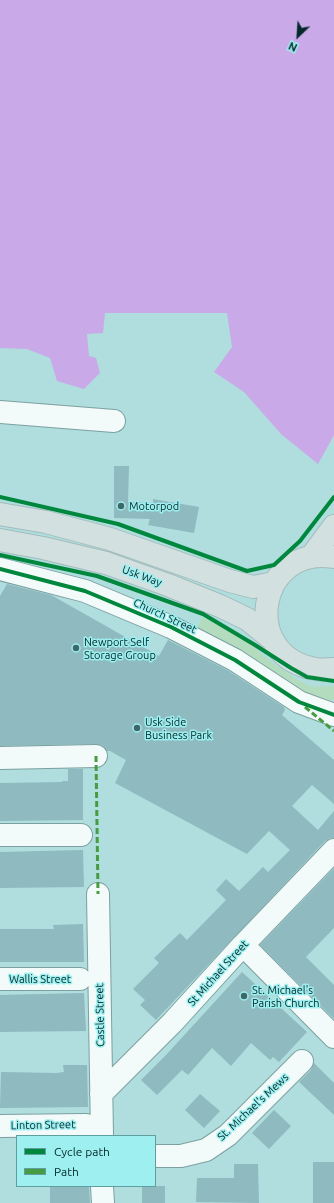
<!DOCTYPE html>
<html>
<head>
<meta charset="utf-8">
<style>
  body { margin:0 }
  #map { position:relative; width:334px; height:1203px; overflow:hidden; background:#b0dddd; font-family:Ubuntu,sans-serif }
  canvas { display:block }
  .legend { position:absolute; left:16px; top:1135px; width:140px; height:52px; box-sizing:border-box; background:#9deff0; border:1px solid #5f9fa0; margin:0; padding:5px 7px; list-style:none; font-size:12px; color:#032828 }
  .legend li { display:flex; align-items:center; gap:8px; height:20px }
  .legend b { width:20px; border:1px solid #5f9fa0 }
  .north { position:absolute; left:278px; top:16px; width:40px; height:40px; -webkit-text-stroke:3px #9deff0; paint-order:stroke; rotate:205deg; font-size:11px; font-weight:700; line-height:16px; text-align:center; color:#032828 }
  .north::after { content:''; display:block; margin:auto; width:14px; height:18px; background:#032828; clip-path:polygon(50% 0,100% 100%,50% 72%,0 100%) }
</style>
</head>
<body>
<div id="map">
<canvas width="334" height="1203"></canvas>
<ul class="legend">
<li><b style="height:5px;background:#00873e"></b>Cycle path</li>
<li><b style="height:5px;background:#479c41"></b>Path</li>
</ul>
<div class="north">N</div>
</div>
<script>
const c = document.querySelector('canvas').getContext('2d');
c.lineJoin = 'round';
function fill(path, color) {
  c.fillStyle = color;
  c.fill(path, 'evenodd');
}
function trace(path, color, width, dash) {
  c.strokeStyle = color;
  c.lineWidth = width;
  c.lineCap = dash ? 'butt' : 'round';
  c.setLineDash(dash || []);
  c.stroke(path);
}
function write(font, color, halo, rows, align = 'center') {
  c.font = font + ' Ubuntu,sans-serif';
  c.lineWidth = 3;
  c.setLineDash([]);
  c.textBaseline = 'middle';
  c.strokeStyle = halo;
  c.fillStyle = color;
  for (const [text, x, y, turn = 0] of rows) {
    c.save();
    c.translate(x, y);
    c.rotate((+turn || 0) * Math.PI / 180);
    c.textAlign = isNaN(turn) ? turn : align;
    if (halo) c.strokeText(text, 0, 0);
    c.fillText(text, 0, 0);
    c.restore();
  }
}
fill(new Path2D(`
  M 202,617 L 243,638 L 274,664 L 298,680 L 312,687 L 334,686 L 334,700 L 321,700 L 290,691 L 196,629 Z`), '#b2dcbd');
fill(new Path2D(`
  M 0,0 L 334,0 L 334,435 L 318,464 L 281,434 L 244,392 L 214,372 L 232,347 L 227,313 L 105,313 L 103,333 L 87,334 L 89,356 L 96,358 L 100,373 L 84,389 L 57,381 L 50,358 L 27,349 L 0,348 Z`), '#c9a9e8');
fill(new Path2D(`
  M 114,466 L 129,466 L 128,502 L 153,503 L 153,499 L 199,507 L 194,533 L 148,525 L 150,519 L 114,518 Z
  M 7,584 L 51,595 L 159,656 L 168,640 L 229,671 L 284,707 L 285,710 L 282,715 L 334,760 L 334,804 L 312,785 L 292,806 L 318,830 L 334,811 L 334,838 L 330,838 L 325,841 L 156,1020 L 140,1005 L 145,1000 L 133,989 L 159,963 L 154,958 L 180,933 L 187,940 L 226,900 L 216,890 L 226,879 L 239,891 L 263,867 L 268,872 L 290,850 L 269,831 L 247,854 L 115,783 L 126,760 L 110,751 L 107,751 L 102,745 L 96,744 L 0,746 L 0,596 Z
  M 68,769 L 83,769 L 83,820 L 0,821 L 0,783 L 62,782 L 62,781 L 68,781 Z
  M 83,850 L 84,887 L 0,888 L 0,852 Z
  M 334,868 L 334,928 L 306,957 L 334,985 L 334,1019 L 260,945 Z
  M 83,924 L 84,962 L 0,962 L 0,929 L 54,929 L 53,925 Z
  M 242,972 L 307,1032 L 279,1062 L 273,1057 L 270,1060 L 251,1043 L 231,1066 L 212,1048 L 188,1075 L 182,1070 L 157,1095 L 141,1080 L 166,1055 Z
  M 84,993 L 86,1031 L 0,1032 L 0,995 Z
  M 314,1063 L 334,1083 L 334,1115 L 299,1082 L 311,1070 Z
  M 63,1065 L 87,1065 L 88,1107 L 0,1108 L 1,1072 L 56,1073 L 64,1072 Z
  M 200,1094 L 220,1111 L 204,1128 L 185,1110 Z
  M 274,1110 L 291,1126 L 269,1149 L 252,1133 Z
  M 313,1162 L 334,1162 L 334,1203 L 313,1203 Z
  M 234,1164 L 258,1164 L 259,1203 L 196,1202 L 197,1178 L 234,1178 Z
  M 50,1186 L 89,1186 L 90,1203 L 50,1203 Z
  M 142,1186 L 165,1186 L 165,1203 L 142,1203 Z`), '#8ebac0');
const minor = new Path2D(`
  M 0,412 L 114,421
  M 0,569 L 85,591 L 171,627 L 235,660 L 299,702 L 334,715
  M 0,758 L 96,756
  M 0,835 L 81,835
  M 98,894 L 102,1136
  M 243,945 L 334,1037
  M 0,979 L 80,979
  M 101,1094 L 172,1023 L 243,945 L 334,850
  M 0,1126 L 86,1125
  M 155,1156 L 181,1156 L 206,1150 L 228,1135 L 302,1061
  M 102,1186 L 103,1203`);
const major = new Path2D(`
  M 0,514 L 46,522 L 110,539 L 230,581 L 253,587 L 274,583
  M 0,540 L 43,548 L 106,563 L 168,585 L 220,606 L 247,619 L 273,640
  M 311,557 L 334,526
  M 334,557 C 257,544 239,657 316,669 C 321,670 328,669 334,669`);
trace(minor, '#7ca0a0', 24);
trace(major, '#a3bcbc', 24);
trace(minor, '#f3fafa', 22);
trace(major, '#d3e0e0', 22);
trace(new Path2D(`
  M 305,707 L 334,731
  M 96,756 L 98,894`), '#479c41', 3, [6, 3]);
trace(new Path2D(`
  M 0,497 L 118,524 L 247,571 L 274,565 L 300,541 L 334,497
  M 0,555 L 97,576 L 203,614 L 255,645 L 291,668 L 307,677 L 334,681
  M 0,569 L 85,591 L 171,627 L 235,660 L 299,702 L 334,715`), '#00873e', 4);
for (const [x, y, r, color] of [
  [121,506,4,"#406767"],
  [76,648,4,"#406767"],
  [137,728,4,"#406767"],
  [244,996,4,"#406767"]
]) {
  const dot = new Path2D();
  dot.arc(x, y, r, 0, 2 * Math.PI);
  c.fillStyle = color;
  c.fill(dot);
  trace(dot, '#9deff0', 1.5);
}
write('11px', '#032828', '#9deff0', [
  ["Motorpod",129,506],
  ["Newport Self",84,642],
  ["Storage Group",84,655],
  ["Usk Side",145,722],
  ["Business Park",145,735],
  ["St. Michael's",252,990],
  ["Parish Church",252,1003]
], 'left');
write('11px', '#032828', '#9deff0', [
  ["Usk Way",142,576,20],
  ["Church Street",165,616,25],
  ["St Michael Street",218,973,-48],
  ["Wallis Street",40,979],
  ["Castle Street",100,1015,-91],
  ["St. Michael's Mews",253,1107,-43],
  ["Linton Street",43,1125,-1]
]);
</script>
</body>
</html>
